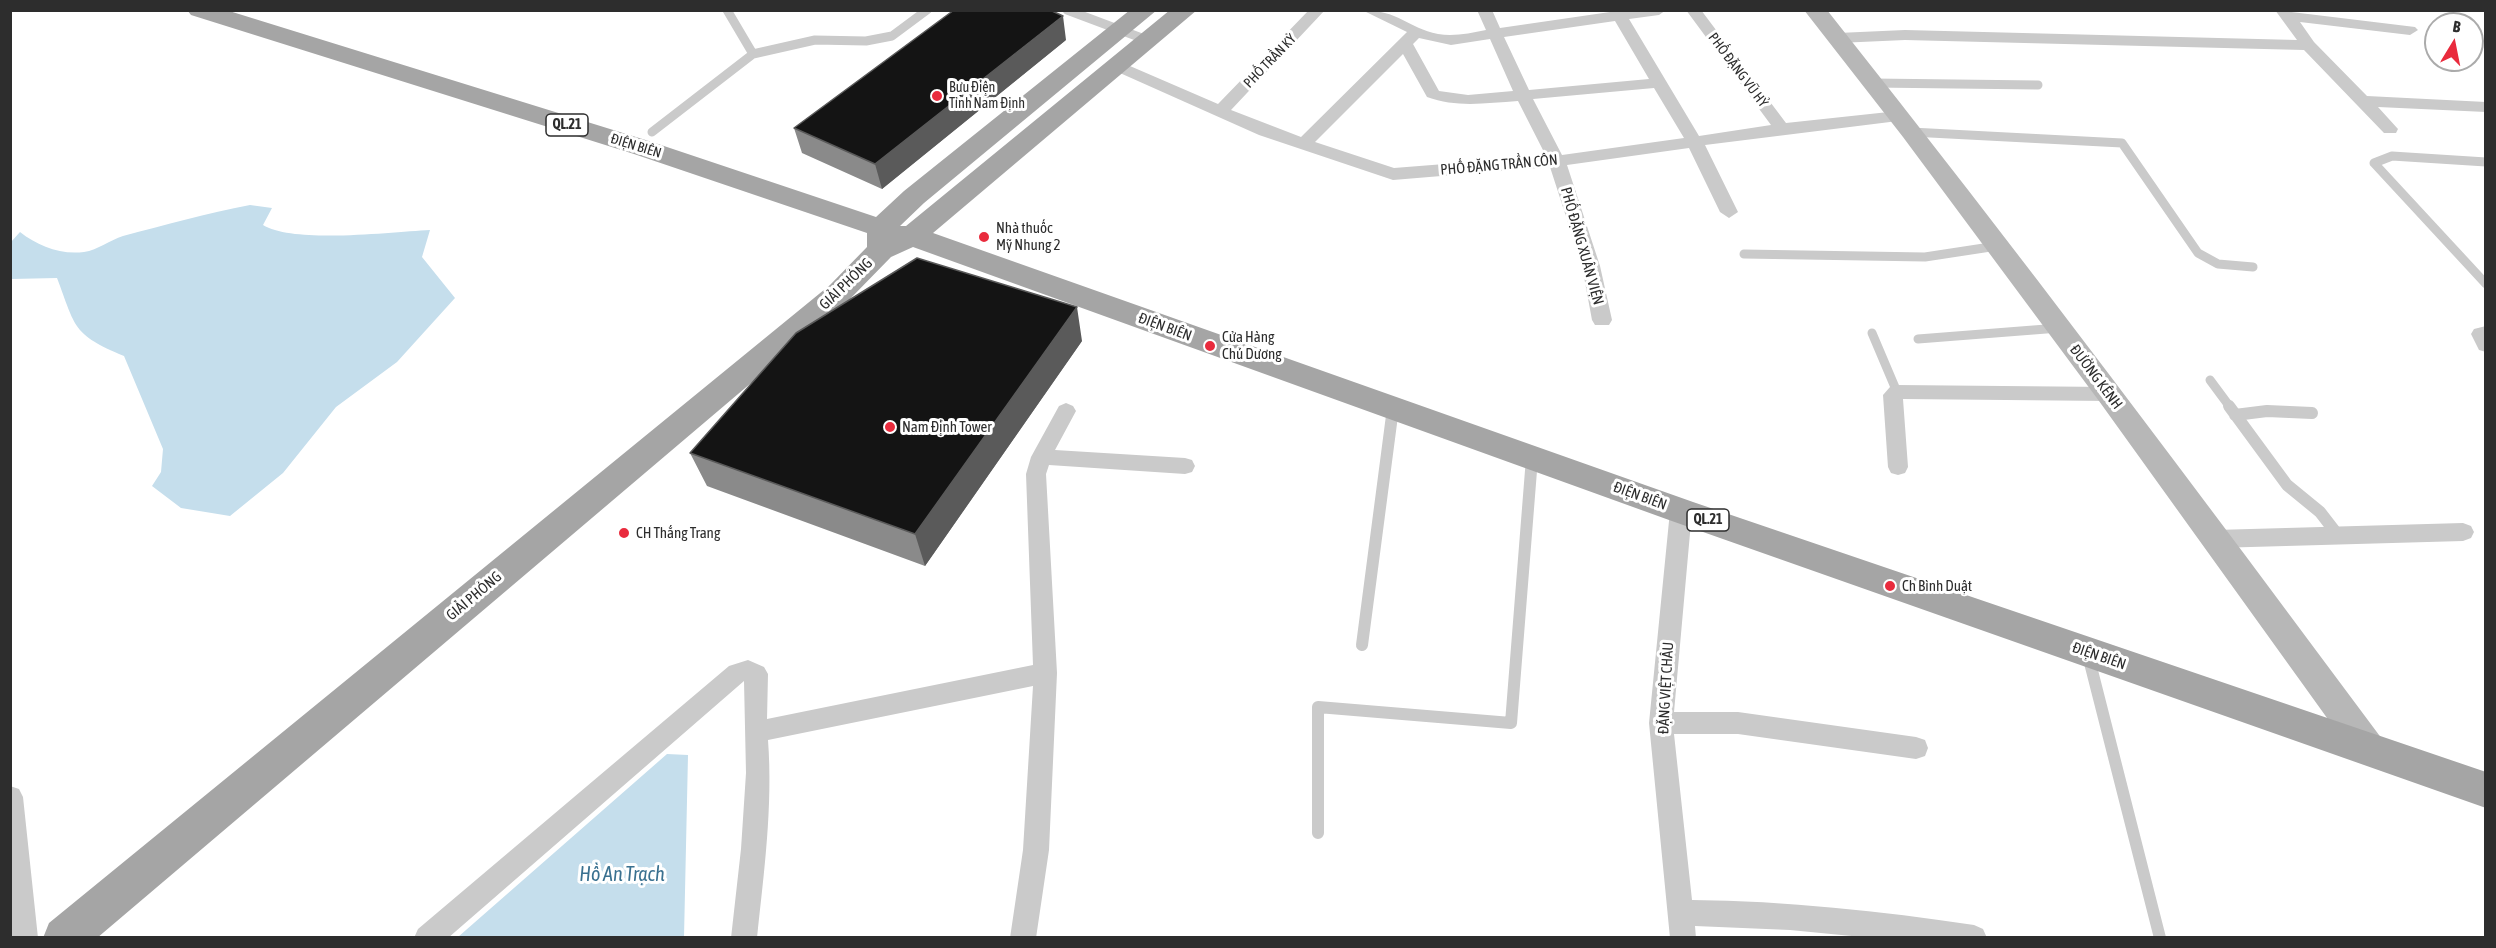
<!DOCTYPE html>
<html>
<head>
<meta charset="utf-8">
<style>
  body { margin:0 }
  #map { position:relative; width:2496px; height:948px; overflow:hidden; background:#fff; font-family:"Asap Condensed",sans-serif }
  canvas { display:block }
  .frame { position:absolute; inset:0; border:12px solid #2d2d2d; pointer-events:none }
  .north { position:absolute; left:2424px; top:12px; width:60px; height:60px; box-sizing:border-box; background:#fff; border:2px solid #ababab; border-radius:50%; rotate:10deg; font-size:16px; font-weight:700; line-height:24px; text-align:center; color:#2d2d2d }
  .north::after { content:''; display:block; margin:auto; width:21px; height:27px; background:#e92b3d; clip-path:polygon(50% 0,100% 100%,50% 72%,0 100%) }
</style>
</head>
<body>
<div id="map">
<canvas width="2496" height="948"></canvas>
<div class="frame"></div>
<div class="north">B</div>
</div>
<script>
const c = document.querySelector('canvas').getContext('2d');
c.lineJoin = 'round';
function fill(path, color) {
  c.fillStyle = color;
  c.fill(path, 'evenodd');
}
function trace(path, color, width, dash) {
  c.strokeStyle = color;
  c.lineWidth = width;
  c.lineCap = dash ? 'butt' : 'round';
  c.setLineDash(dash || []);
  c.stroke(path);
}
function write(font, color, halo, rows, align = 'center') {
  c.font = font + ' "Asap Condensed",sans-serif';
  c.lineWidth = 6;
  c.setLineDash([]);
  c.textBaseline = 'middle';
  c.strokeStyle = halo;
  c.fillStyle = color;
  for (const [text, x, y, turn = 0] of rows) {
    c.save();
    c.translate(x, y);
    c.rotate((+turn || 0) * Math.PI / 180);
    c.textAlign = isNaN(turn) ? turn : align;
    if (halo) c.strokeText(text, 0, 0);
    c.fillText(text, 0, 0);
    c.restore();
  }
}
fill(new Path2D(`
  M 250,205 L 272,208 L 263,225 C 294,244 391,232 430,230 L 422,257 L 455,298 L 397,362 L 336,407 L 283,473 L 230,516 L 181,508 L 152,486 L 161,472 L 163,449 L 124,356 C 72,334 76,328 57,278 L 11,279 L 11,242 L 20,232 C 38,246 60,255 84,252 C 98,250 110,240 123,236 C 165,225 207,213 250,205 Z
  M 667,754 L 688,755 L 684,937 L 458,937 Z`), '#c5deec');
trace(new Path2D(`
  M 727,10 L 753,54
  M 1067,10 L 1147,40
  M 1873,83 L 2038,85
  M 652,132 L 753,54 L 815,40 L 866,41 L 892,36 L 927,10
  M 1911,132 L 2122,143 L 2198,253 L 2218,264 L 2253,267
  M 2486,162 L 2392,156 L 2374,163 L 2486,284
  M 1744,254 L 1925,257 L 1997,246
  M 1872,333 L 1897,392
  M 1918,339 L 2059,328
  M 2210,380 L 2230,407`), '#cacaca', 9);
trace(new Path2D(`
  M 2229,406 L 2287,485 L 2320,512 L 2337,534
  M 2235,415 L 2267,411 L 2312,413
  M 1362,645 L 1393,408
  M 2088,655 L 2160,938
  M 1318,833 L 1318,707 L 1511,723 L 1532,458`), '#cacaca', 12);
fill(new Path2D(`
  M 1309,10 L 1325,10 L 1231,110 L 1301,137 L 1407,32 L 1362,10 C 1398,10 1408,28 1438,34 C 1454,37 1470,33 1486,30 L 1477,10 L 1492,10 L 1500,28 L 1610,12 L 1609,10 L 1666,10 L 1659,15 L 1629,19 L 1699,136 L 1771,125 L 1686,10 L 1701,10 L 1786,123 L 1898,111 L 1906,116 L 1898,121 L 1705,145 L 1738,212 L 1729,218 L 1720,212 L 1689,148 L 1567,165 L 1600,266 L 1612,320 L 1609,325 L 1595,325 L 1592,320 L 1582,266 L 1550,167 L 1393,180 L 1259,135 L 1111,69 L 1109,66 L 1117,61 L 1123,63 L 1218,104 ZM 1615,21 L 1649,79 L 1529,90 L 1504,37 ZM 1419,38 L 1451,45 L 1490,39 L 1513,91 L 1468,95 L 1439,91 L 1413,44 ZM 1403,54 L 1427,97 C 1457,108 1486,103 1518,101 L 1546,156 L 1394,168 L 1315,142 ZM 1654,88 L 1684,138 L 1562,155 L 1533,99 Z
  M 2275,10 L 2415,27 L 2418,30 L 2410,35 L 2300,22 L 2314,42 L 2367,96 L 2486,102 L 2486,112 L 2378,107 L 2398,129 L 2396,133 L 2384,133 L 2304,50 L 1905,40 L 1838,43 L 1830,38 L 1838,33 L 1905,30 L 2297,40 Z
  M 2486,326 L 2486,352 L 2479,350 L 2471,334 L 2474,329 Z
  M 1897,385 L 2109,387 L 2116,389 L 2119,394 L 2116,399 L 2109,401 L 1903,399 L 1908,467 L 1905,473 L 1898,475 L 1891,473 L 1888,467 L 1883,395 L 1890,387 Z
  M 1066,403 L 1073,406 L 1076,411 L 1055,450 L 1185,458 L 1192,460 L 1195,466 L 1192,472 L 1185,474 L 1049,465 L 1046,474 L 1057,673 L 1049,850 L 1036,938 L 1010,938 L 1023,850 L 1033,686 L 768,740 C 773,806 764,872 757,938 L 731,938 L 741,849 L 746,773 L 744,681 L 448,938 L 414,938 L 418,929 L 729,666 L 748,660 L 764,667 L 768,674 L 767,719 L 1033,665 L 1026,474 L 1031,457 L 1059,406 Z
  M 1681,502 L 1689,505 L 1692,511 L 1674,712 L 1738,712 L 1916,737 L 1925,740 L 1928,748 L 1925,756 L 1916,759 L 1738,734 L 1674,734 L 1692,900 C 1787,901 1880,911 1974,925 L 1983,929 L 1987,938 L 1872,938 L 1790,930 L 1695,926 L 1696,938 L 1670,938 L 1649,723 L 1670,511 L 1673,505 Z
  M 2463,523 L 2471,526 L 2474,532 L 2471,538 L 2463,541 L 2215,548 L 2207,545 L 2204,539 L 2207,533 L 2215,530 Z
  M 10,786 L 19,789 L 23,797 L 38,938 L 12,938 Z`), '#cacaca');
fill(new Path2D(`
  M 1804,10 L 1827,10 C 2017,249 2200,494 2382,739 L 2387,750 L 2382,761 L 2370,766 L 2358,761 L 2099,401 L 1903,137 Z`), '#b7b7b7');
fill(new Path2D(`
  M 187,10 L 226,10 L 652,142 L 876,217 L 904,191 L 1130,10 L 1157,10 L 924,203 L 900,226 L 906,226 L 1170,10 L 1197,10 L 933,233 L 1693,502 L 2486,772 L 2486,808 L 1669,520 L 913,247 L 891,257 L 850,299 L 97,938 L 43,938 L 49,923 L 830,285 L 867,247 L 867,233 L 634,154 L 191,15 Z`), '#a5a5a5');
fill(new Path2D(`
  M 1066,40 L 882,189 L 802,153 L 794,128 Z
  M 1082,341 L 925,566 L 707,486 L 690,453 Z`), '#8a8a8a');
fill(new Path2D(`
  M 1063,16 L 1066,40 L 882,189 L 875,164 Z
  M 1077,307 L 1082,341 L 925,566 L 915,534 Z`), '#5a5a5a');
const building = new Path2D(`
  M 954,10 L 1050,10 L 1063,16 L 875,164 L 794,128 Z
  M 917,258 L 1077,307 L 915,534 L 690,453 L 796,333 Z`);
fill(building, '#141414');
trace(building, '#5a5a5a', 1.5);
for (const [x, y, r, color] of [
  [937,96,6,"#e92b3d"],
  [984,237,6,"#e92b3d"],
  [1210,346,6,"#e92b3d"],
  [890,427,6,"#e92b3d"],
  [624,533,6,"#e92b3d"],
  [1890,586,6,"#e92b3d"]
]) {
  const dot = new Path2D();
  dot.arc(x, y, r, 0, 2 * Math.PI);
  c.fillStyle = color;
  c.fill(dot);
  trace(dot, '#fff', 2);
}
write('14px', '#2d2d2d', '#fff', [
  ["PHỐ TRẦN KỲ",1270,61,-46],
  ["PHỐ ĐẶNG VŨ HỶ",1738,70,53],
  ["ĐIỆN BIÊN",636,146,17]
]);
write('14px', '#2d2d2d', '#fff', [
  ["Bưu Điện",949,88],
  ["Tỉnh Nam Định",949,104]
], 'left');
for (const [x, y, w] of [
  [567,125,42],
  [1708,520,42]
]) {
  const box = new Path2D();
  box.roundRect(x - w / 2, y - 11, w, 22, 4.5);
  c.fillStyle = '#fff';
  c.fill(box);
  trace(box, '#2d2d2d', 1.5);
}
write('bold 14px', '#2d2d2d', null, [
  ["QL.21",567,125],
  ["QL.21",1708,520]
]);
write('15px', '#2d2d2d', '#fff', [
  ["PHỐ ĐẶNG TRẦN CÔN",1499,165,-5],
  ["PHỐ ĐẶNG XUÂN VIỆN",1582,246,74],
  ["GIẢI PHÓNG",846,284,-44],
  ["ĐIỆN BIÊN",1165,327,20],
  ["ĐƯỜNG KÊNH",2096,377,53],
  ["ĐIỆN BIÊN",1640,496,20],
  ["GIẢI PHÓNG",474,596,-40],
  ["ĐIỆN BIÊN",2099,656,19],
  ["ĐẶNG VIỆT CHÂU",1666,688,-87]
]);
write('15px', '#2d2d2d', '#fff', [
  ["Nhà thuốc",996,228],
  ["Mỹ Nhung 2",996,245],
  ["Cửa Hàng",1222,337],
  ["Chú Dương",1222,354],
  ["Nam Định Tower",902,427],
  ["CH Thắng Trang",636,533],
  ["Ch Bình Duật",1902,586]
], 'left');
write('italic 20px', '#3a7190', '#fff', [
  ["Hồ An Trạch",622,875]
]);
</script>
</body>
</html>
